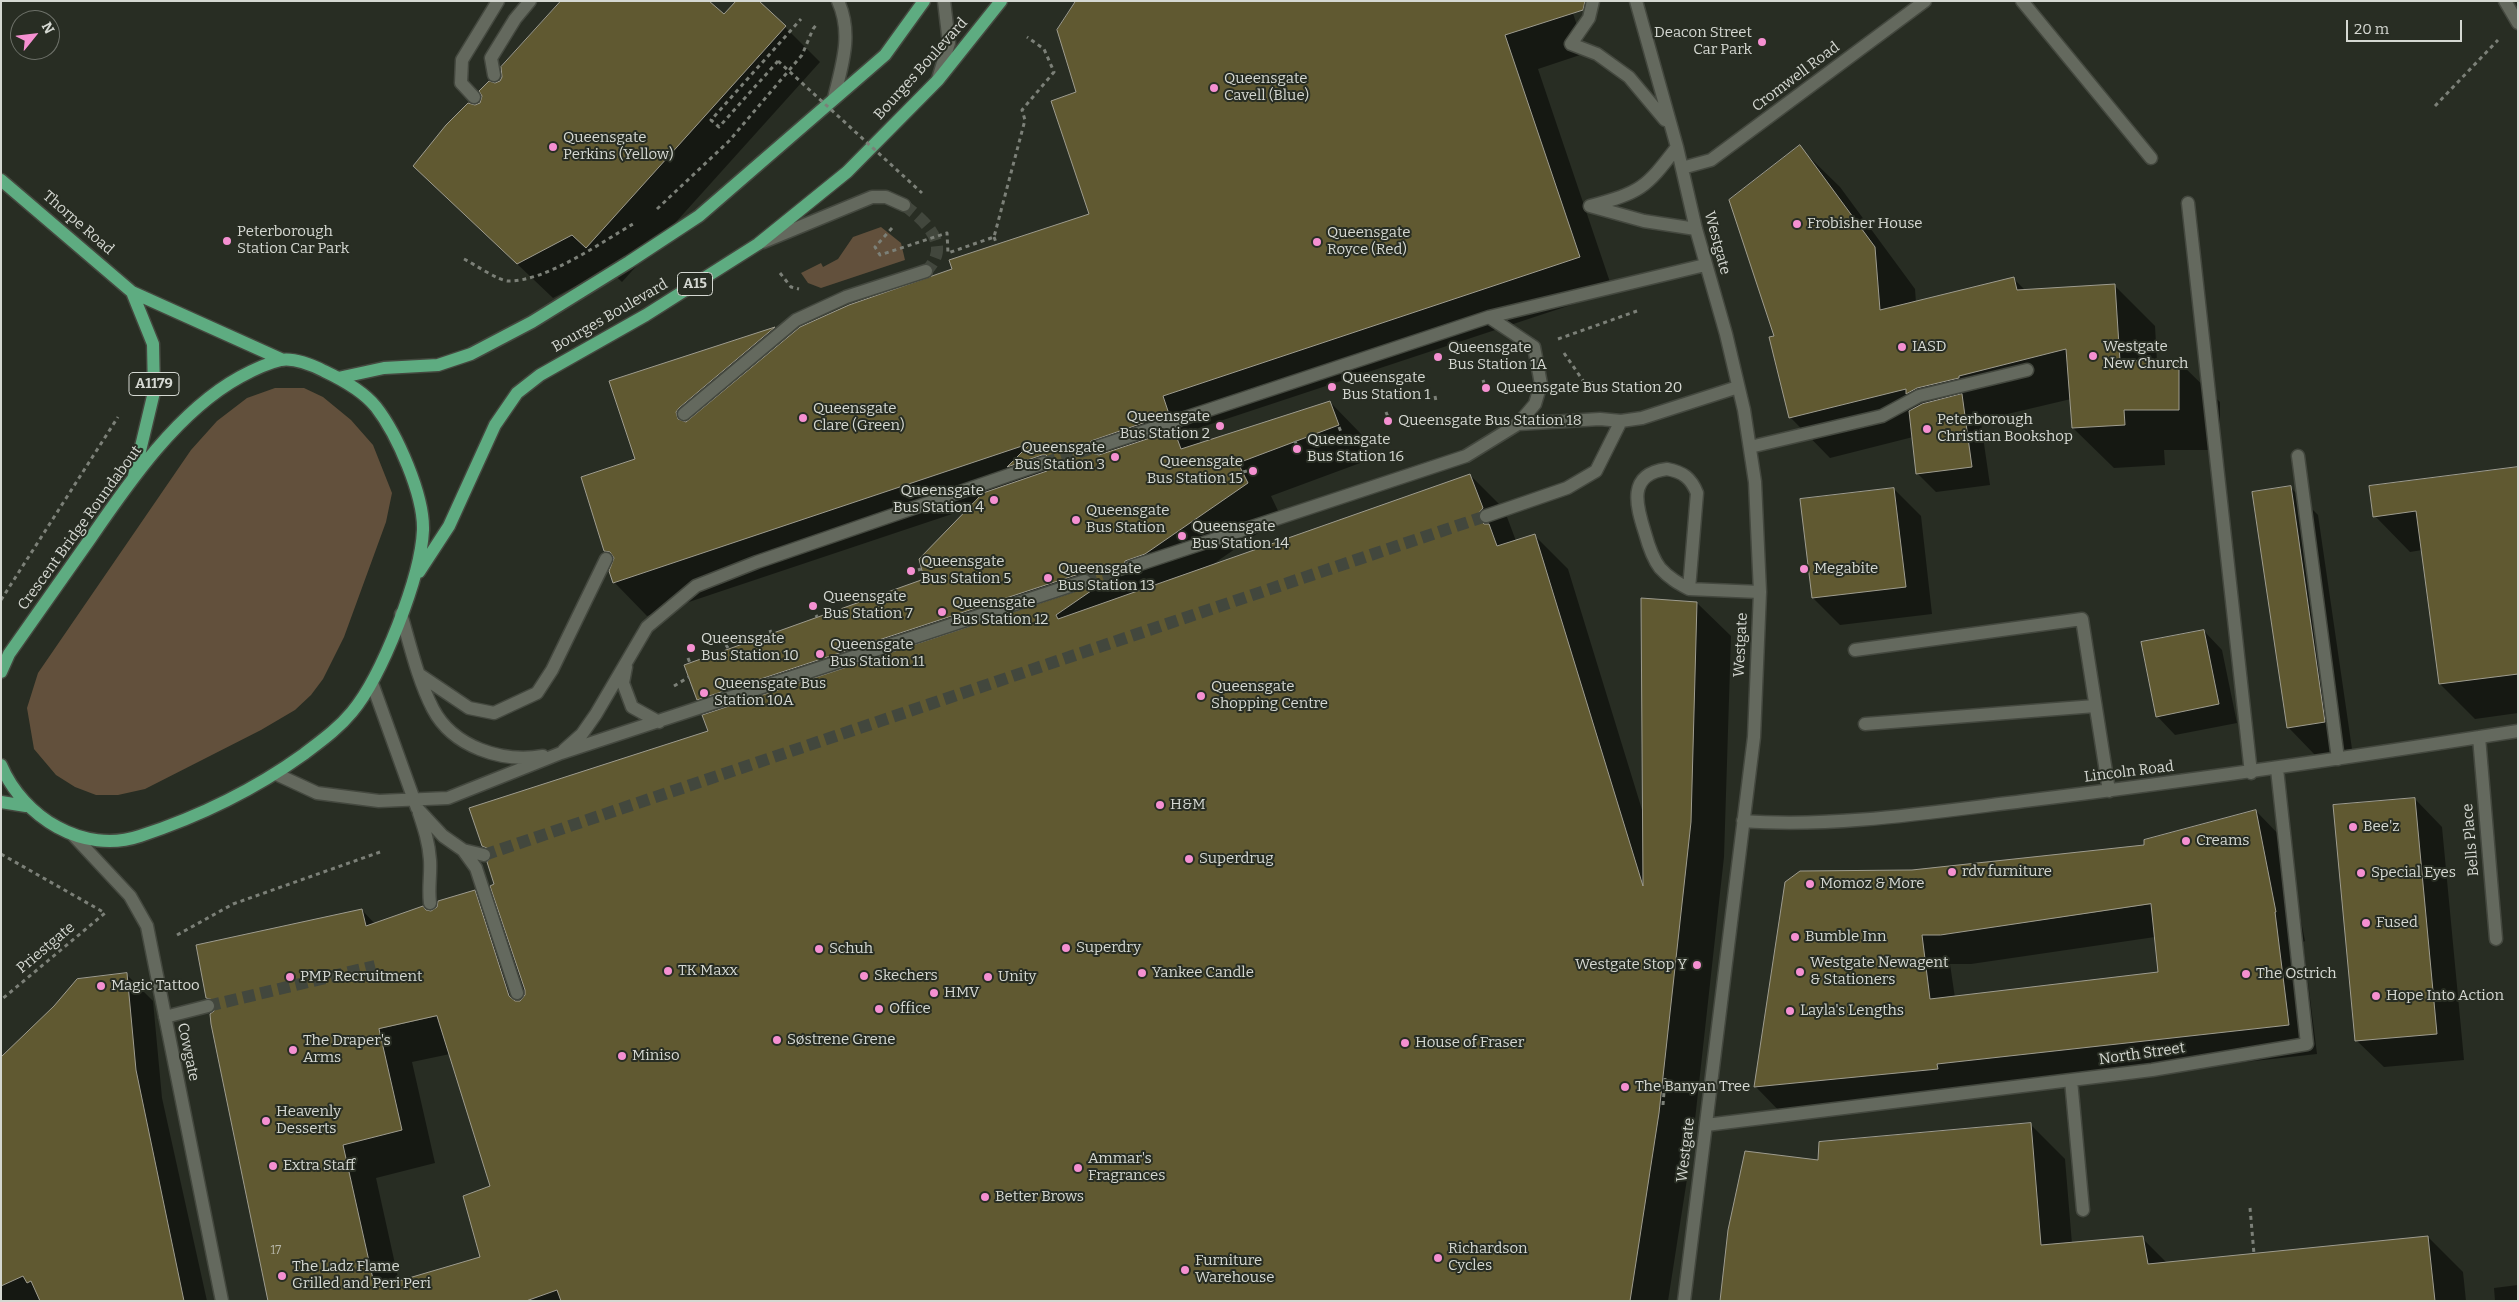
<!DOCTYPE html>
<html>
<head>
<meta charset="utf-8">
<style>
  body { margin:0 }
  #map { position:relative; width:2519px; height:1302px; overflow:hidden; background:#282d23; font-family:Bitter,serif }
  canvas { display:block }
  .frame { position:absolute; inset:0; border:2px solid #d5d8d2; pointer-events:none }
  .north { position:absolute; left:10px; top:10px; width:50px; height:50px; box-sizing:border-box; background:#282d23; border:1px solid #6d7169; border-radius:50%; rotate:61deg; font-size:14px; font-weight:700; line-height:20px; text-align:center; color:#d5d8d2 }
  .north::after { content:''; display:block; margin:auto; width:18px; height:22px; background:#f590d1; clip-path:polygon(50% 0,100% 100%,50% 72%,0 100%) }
  .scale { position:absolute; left:2346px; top:20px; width:116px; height:22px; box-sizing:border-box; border:2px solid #d5d8d2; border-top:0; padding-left:6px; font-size:15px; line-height:18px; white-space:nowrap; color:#d5d8d2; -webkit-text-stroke:4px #282d23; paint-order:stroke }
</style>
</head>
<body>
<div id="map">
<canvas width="2519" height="1302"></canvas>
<div class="frame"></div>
<div class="north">N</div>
<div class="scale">20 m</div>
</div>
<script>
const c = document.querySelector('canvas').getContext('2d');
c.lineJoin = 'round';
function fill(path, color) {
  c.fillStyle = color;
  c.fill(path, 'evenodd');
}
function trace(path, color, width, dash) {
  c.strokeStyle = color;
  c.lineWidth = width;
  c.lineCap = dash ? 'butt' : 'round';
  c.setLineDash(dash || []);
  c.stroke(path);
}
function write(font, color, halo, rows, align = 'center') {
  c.font = font + ' Bitter,serif';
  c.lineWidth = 4;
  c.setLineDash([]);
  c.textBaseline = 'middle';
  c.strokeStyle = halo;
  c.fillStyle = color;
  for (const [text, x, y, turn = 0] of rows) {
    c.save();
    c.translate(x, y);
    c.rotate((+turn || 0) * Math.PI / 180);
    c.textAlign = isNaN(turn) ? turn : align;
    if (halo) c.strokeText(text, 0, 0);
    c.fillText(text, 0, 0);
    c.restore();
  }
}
fill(new Path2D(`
  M 881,227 L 901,243 L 905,260 L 821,288 L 808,283 L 801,273 L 821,263 L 823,267 L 838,259 L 853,237 Z
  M 275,388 L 304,388 L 323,397 L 351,420 L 373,445 L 392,493 L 386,522 L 344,637 L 323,679 L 311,695 L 295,710 L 261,730 L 145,789 L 118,795 L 96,795 L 75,787 L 56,775 L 34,749 L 27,708 L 38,673 L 191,450 L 217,421 L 247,398 Z`), '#62503c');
fill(new Path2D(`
  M 1569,1 L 1586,53 L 1538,69 L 1613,291 L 1196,429 L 1201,444 L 1330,402 L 1363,436 L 1371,459 L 1271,496 L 1281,517 L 1209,567 L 1470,475 L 1504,509 L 1516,541 L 1534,535 L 1568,569 L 1643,813 L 1697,603 L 1731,636 L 1724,857 L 1692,1147 L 1668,1301 L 269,1301 L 215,1012 L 217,1007 L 208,997 L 362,910 L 375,924 L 426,911 L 432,912 L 474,892 L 503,920 L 493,856 L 483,845 L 710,732 L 712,713 L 698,699 L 925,580 L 970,508 L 647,616 L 614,582 L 615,560 L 605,551 L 636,460 L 611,382 L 774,329 L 786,340 L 1090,215 ZM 450,1054 L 491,1187 L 482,1258 L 399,1282 L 376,1178 L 435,1163 L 412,1062 Z
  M 724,16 L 785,27 L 820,62 L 622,282 L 608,269 L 553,298 L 414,166 L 481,103 L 495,84 Z
  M 1799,147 L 1840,187 L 1915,289 L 1916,303 L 2014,279 L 2025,290 L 2114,285 L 2155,326 L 2157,362 L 2179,362 L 2220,402 L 2220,450 L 2164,450 L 2165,465 L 2114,468 L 2073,428 L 2071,399 L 1999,416 L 1999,418 L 1981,423 L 1990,485 L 1936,492 L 1917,473 L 1913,437 L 1830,458 L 1790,417 L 1775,337 Z
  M 2518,468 L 2518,713 L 2475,719 L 2440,684 L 2422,550 L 2410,552 L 2375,516 Z
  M 2291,488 L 2318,515 L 2352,749 L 2315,755 L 2288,727 Z
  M 1894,489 L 1921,516 L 1932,614 L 1840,625 L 1813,598 L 1801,500 Z
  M 2204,631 L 2222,650 L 2237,723 L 2175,735 L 2157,716 Z
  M 2415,799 L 2442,827 L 2464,1060 L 2384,1067 L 2356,1040 Z
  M 2256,811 L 2285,841 L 2305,941 L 2303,942 L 2317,1054 L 1966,1093 L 1784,1116 L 1755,1086 L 1912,871 L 2146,846 ZM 2155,937 L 2159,974 L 1955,998 L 1950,964 L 1971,964 Z
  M 126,974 L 153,1001 L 162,1098 L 207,1301 L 1,1301 L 1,1059 Z
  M 2030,1124 L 2065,1159 L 2072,1244 L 2142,1238 L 2168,1264 L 2428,1237 L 2463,1272 L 2466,1301 L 1721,1301 L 1820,1162 Z
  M 2518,1285 L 2518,1301 L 2495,1301 L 2494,1288 Z`), '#0007');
const building = new Path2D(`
  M 561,1 L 709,1 L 724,14 L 736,1 L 759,1 L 786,26 L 586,248 L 572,235 L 517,264 L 413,166 L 446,125 L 468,103 L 475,105 L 480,103 L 482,96 L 479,91 L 489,81 L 495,83 L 500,81 L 502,77 L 501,67 Z
  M 1076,1 L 1585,1 L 1583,10 L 1505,35 L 1580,257 L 1163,396 L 1169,414 L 1091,441 L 1090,450 L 1092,453 L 1099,455 L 1174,430 L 1181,449 L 1330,401 L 1339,425 L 1238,463 L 1248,483 L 1145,554 L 1125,561 L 1123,569 L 1056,615 L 1058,619 L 1470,474 L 1483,508 L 1478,514 L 1479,519 L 1484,524 L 1489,524 L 1497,546 L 1535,534 L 1643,886 L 1641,598 L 1697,602 L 1691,822 L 1659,1113 L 1630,1301 L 561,1301 L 557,1290 L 526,1301 L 268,1301 L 211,1024 L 210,1014 L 214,1011 L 216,1004 L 213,1000 L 206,998 L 196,945 L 362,909 L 366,926 L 423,906 L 426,910 L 431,911 L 437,907 L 438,901 L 475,890 L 509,996 L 515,1001 L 520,1001 L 525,995 L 525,990 L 490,886 L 494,884 L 487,862 L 492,857 L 492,853 L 489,849 L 482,846 L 469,808 L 708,731 L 702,715 L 1091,586 L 1093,579 L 1091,575 L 1082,573 L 697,700 L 684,665 L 924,579 L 919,559 L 983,493 L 1047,471 L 1052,465 L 1051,460 L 1046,455 L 1042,455 L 1007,467 L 1031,443 L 613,583 L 609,571 L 614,558 L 610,552 L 604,551 L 581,477 L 635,459 L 609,381 L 775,327 L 679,408 L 676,412 L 678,419 L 686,422 L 800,327 L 849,305 L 952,269 L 949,260 L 1089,214 L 1051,101 L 1076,92 L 1057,30 ZM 437,1016 L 490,1186 L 463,1196 L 480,1257 L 375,1288 L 343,1145 L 402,1130 L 379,1029 Z
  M 1800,145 L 1875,247 L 1880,310 L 2014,277 L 2017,290 L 2115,284 L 2120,361 L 2179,360 L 2179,410 L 2124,410 L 2125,425 L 2072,428 L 2066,349 L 1959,376 L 1959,378 L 1917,388 L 1906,394 L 1906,389 L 1789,418 L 1769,337 L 1774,336 L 1729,200 Z
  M 1962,394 L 1972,467 L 1916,474 L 1909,411 L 1922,404 Z
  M 2518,467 L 2518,674 L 2439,684 L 2416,511 L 2373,517 L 2369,486 Z
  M 2291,486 L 2325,722 L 2287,728 L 2252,492 Z
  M 1894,488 L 1906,587 L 1812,598 L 1800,499 Z
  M 2204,630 L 2219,704 L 2156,717 L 2141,642 Z
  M 2415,798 L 2437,1034 L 2355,1041 L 2333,805 Z
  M 2256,810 L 2276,912 L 2275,912 L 2289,1025 L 1937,1064 L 1938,1069 L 1754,1087 L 1785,882 L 1800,871 L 1912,870 L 2144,845 L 2144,840 ZM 2151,904 L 2158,972 L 1930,999 L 1922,935 L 1940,935 Z
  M 127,973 L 136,1070 L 184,1301 L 40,1301 L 31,1281 L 27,1283 L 23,1276 L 1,1286 L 1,1057 L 54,1006 L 77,979 Z
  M 2031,1123 L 2041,1245 L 2143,1236 L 2148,1264 L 2428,1236 L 2435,1301 L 1720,1301 L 1728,1230 L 1745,1151 L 1818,1160 L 1819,1142 Z`);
fill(building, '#605931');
trace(building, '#9e9c8f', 1);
trace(new Path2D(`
  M 904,205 C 925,221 953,245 926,271
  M 1044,463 L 1097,447
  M 1085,581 L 1131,567
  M 484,855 L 1486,516
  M 208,1006 L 375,966`), '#42473d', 12, [12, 6]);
const minor = new Path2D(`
  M 1593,1 L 1589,18 L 1571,44 L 1597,54 L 1629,77 L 1665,120
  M 1636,1 L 1677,147 L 1696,229 L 1726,334 L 1744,410 L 1755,482 L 1760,592 L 1754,737 L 1684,1301
  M 2022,1 L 2151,158
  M 2505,1 L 2518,23
  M 494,75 L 491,58 L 515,19 L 530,1
  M 938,79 L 949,43 L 944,1
  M 474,97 L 461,83 L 462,60 L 498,1
  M 834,98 C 842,65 853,34 838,1
  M 1682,168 L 1711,160 L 1925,1
  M 2188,203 L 2251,773
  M 1590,206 C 1641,192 1645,189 1677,147
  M 1590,206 L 1644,221 L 1696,229
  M 763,242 L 872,197 L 886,197 L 904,205
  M 684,414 L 796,320 L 846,297 L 926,271
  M 1518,424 L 1600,419 L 1621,421 L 1642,418 L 1738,387
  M 1097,447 L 1489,317 L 1705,265
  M 1750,447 L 1882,416 L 1919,396 L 2027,370
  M 2298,456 L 2338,759
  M 1667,469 C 1683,472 1691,478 1697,493 L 1689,589 C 1678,583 1669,578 1660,568 C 1653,559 1648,544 1645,533 C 1636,505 1627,474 1667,469 Z
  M 1486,516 L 1567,488 L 1596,471 L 1621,421
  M 1131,567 L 1466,456 L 1518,424 L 1535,404 L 1541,384 L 1534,347 L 1489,317
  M 1689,589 L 1760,592
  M 401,614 C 410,645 418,680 433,709 C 453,747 502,763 543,756
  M 1855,650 L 2082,619 L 2109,791
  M 626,667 L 623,683 L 632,707 L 659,722
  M 420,675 L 469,708 L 494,713 L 537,693 L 552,670 L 606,559
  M 372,683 L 417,808 L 443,836 L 463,850 L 484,855
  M 1865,724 L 2095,706
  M 2479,737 L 2496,939
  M 564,750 L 582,734 L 596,714 L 647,627 L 696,586 L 757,562 L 1044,463
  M 276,774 L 317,793 L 379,801 L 448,798 L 561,753 L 1085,581
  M 419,813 C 424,828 429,843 430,860 C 431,875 428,888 430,903
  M 1743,821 C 1833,828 1934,812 2024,801 C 2189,781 2353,757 2518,731
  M 72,834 L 130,896 L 147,926 L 222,1301
  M 463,850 L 476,868 L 517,993
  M 165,1017 L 208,1006
  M 2071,1080 L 2083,1210
  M 1706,1125 L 2152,1070 L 2307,1044 L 2277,769`);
const major = new Path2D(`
  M 1,180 L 132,292 L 283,360
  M 132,292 L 153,344 L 154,392 L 134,476
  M 338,378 L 384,368 L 438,365 L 471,354 L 532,322 L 629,262 L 699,216 L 885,55 L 924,1
  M 419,572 L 449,526 L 495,425 L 517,393 L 540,375 L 646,315 L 758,244 L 847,172 L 938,80 L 1001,1
  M 1,672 L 9,654 C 36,616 63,577 90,539 C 129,482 178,411 240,377 C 251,371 268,363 281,360 C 294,358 312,365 324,371 C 341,379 364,392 376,407 C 397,434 424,495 423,530 C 421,577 382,676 352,712 C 338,729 321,741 304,754 C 254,790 198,817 140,836 C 83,855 23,817 1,765
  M 1,802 L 26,806`);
trace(minor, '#44483f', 15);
trace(major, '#44483f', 15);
trace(new Path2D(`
  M 778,61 L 719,127 L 711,120 L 801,19
  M 2435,106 L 2498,40
  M 657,209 L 729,141 L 802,55 L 813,29 L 817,24
  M 892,228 L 875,247 L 880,255 L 947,233 L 948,253 L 994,237 L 1025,120 L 1022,110 L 1054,72 L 1044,49 L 1027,37
  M 994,237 L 997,245
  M 464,259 C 474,264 499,281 508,281 C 545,282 602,242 633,224
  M 780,273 L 791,287 L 799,289
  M 1558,339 L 1637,311
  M 1564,353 L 1584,382 L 1635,388
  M 1488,366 L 1504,359
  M 1483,380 L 1485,386
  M 1435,396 L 1436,401
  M 1386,412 L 1388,417
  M 1339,427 L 1341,432
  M 1295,441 L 1297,446
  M 1243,472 L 1251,470
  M 918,570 L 921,569
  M 861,599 L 862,601
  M 1,600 L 118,417
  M 816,615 L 817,617
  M 770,630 L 771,633
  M 726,645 L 728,648
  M 688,658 L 690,663
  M 674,686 L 689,677
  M 1,854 L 105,913 L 1,1000
  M 177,935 L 233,904 L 380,852
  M 1663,1105 L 1665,1078
  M 2250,1208 L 2254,1254`), '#7c8078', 3, [4, 4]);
trace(minor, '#64695e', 12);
trace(major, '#5eac81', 12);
trace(new Path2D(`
  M 778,61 L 922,193`), '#7c8078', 3, [4, 4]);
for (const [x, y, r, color] of [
  [1762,42,5,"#f590d1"],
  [1214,88,5,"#f590d1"],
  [553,147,5,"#f590d1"],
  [1797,224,5,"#f590d1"],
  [227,241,5,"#f590d1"],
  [1317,242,5,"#f590d1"],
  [1902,347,5,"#f590d1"],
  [2093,356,5,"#f590d1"],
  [1438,357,5,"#f590d1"],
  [1332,387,5,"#f590d1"],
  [1486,388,5,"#f590d1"],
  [803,418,5,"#f590d1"],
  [1388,421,5,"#f590d1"],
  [1220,426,5,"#f590d1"],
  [1927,429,5,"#f590d1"],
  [1297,449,5,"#f590d1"],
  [1115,457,5,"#f590d1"],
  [1253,471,5,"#f590d1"],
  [994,500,5,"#f590d1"],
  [1076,520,5,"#f590d1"],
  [1182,536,5,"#f590d1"],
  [1804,569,5,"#f590d1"],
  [911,571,5,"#f590d1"],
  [1048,578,5,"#f590d1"],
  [813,606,5,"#f590d1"],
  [942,612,5,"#f590d1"],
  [691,648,5,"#f590d1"],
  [820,654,5,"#f590d1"],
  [704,693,5,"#f590d1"],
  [1201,696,5,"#f590d1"],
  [1160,805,5,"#f590d1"],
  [2353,827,5,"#f590d1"],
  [2186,841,5,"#f590d1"],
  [1189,859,5,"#f590d1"],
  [1952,872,5,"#f590d1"],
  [2361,873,5,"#f590d1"],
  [1810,884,5,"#f590d1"],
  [2366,923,5,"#f590d1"],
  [1795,937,5,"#f590d1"],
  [1066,948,5,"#f590d1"],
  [819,949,5,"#f590d1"],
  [1697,965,5,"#f590d1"],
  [668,971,5,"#f590d1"],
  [1800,972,5,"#f590d1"],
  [1142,973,5,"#f590d1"],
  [2246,974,5,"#f590d1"],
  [864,976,5,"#f590d1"],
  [290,977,5,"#f590d1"],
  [988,977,5,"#f590d1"],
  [101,986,5,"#f590d1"],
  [934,993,5,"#f590d1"],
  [2376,996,5,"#f590d1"],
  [879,1009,5,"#f590d1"],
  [1790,1011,5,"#f590d1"],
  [777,1040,5,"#f590d1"],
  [1405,1043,5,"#f590d1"],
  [293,1050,5,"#f590d1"],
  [622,1056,5,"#f590d1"],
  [1625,1087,5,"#f590d1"],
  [266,1121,5,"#f590d1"],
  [273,1166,5,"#f590d1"],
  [1078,1168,5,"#f590d1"],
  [985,1197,5,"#f590d1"],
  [1438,1258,5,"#f590d1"],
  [1185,1270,5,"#f590d1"],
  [282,1276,5,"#f590d1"]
]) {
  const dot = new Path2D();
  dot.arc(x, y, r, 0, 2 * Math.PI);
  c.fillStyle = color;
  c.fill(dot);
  trace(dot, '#282d23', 2);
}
write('12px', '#b8b8aa', null, [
  ["17",276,1251]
]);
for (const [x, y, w] of [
  [695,284,35],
  [154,384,50]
]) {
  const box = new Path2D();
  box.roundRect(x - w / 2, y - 11.5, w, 23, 4);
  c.fillStyle = '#282d23';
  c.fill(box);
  trace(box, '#d5d8d2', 1);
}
write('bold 14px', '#d5d8d2', null, [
  ["A15",695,284],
  ["A1179",154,384]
]);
write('15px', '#d5d8d2', '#282d23', [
  ["Deacon Street",1752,33,"right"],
  ["Car Park",1752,50,"right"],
  ["Queensgate",1224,79],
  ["Cavell (Blue)",1224,96],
  ["Queensgate",563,138],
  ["Perkins (Yellow)",563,155],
  ["Frobisher House",1807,224],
  ["Peterborough",237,232],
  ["Station Car Park",237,249],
  ["Queensgate",1327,233],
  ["Royce (Red)",1327,250],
  ["IASD",1912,347],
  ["Westgate",2103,347],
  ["New Church",2103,364],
  ["Queensgate",1448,348],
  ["Bus Station 1A",1448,365],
  ["Queensgate",1342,378],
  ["Bus Station 1",1342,395],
  ["Queensgate Bus Station 20",1496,388],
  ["Queensgate",813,409],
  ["Clare (Green)",813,426],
  ["Queensgate",1210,417,"right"],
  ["Bus Station 2",1210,434,"right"],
  ["Peterborough",1937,420],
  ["Christian Bookshop",1937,437],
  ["Queensgate Bus Station 18",1398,421],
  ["Queensgate",1307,440],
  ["Bus Station 16",1307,457],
  ["Queensgate",1105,448,"right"],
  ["Bus Station 3",1105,465,"right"],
  ["Queensgate",1243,462,"right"],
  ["Bus Station 15",1243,479,"right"],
  ["Queensgate",984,491,"right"],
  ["Bus Station 4",984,508,"right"],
  ["Queensgate",1086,511],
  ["Bus Station",1086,528],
  ["Queensgate",1192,527],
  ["Bus Station 14",1192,544],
  ["Queensgate",921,562],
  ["Bus Station 5",921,579],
  ["Queensgate",1058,569],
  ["Bus Station 13",1058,586],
  ["Megabite",1814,569],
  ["Queensgate",823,597],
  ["Bus Station 7",823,614],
  ["Queensgate",952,603],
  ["Bus Station 12",952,620],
  ["Queensgate",701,639],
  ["Bus Station 10",701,656],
  ["Queensgate",830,645],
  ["Bus Station 11",830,662],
  ["Queensgate Bus",714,684],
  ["Station 10A",714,701],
  ["Queensgate",1211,687],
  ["Shopping Centre",1211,704],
  ["H&M",1170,805],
  ["Bee'z",2363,827],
  ["Creams",2196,841],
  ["Superdrug",1199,859],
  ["rdv furniture",1962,872],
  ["Special Eyes",2371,873],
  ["Momoz & More",1820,884],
  ["Fused",2376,923],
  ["Bumble Inn",1805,937],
  ["Superdry",1076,948],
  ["Schuh",829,949],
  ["Westgate Newagent",1810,963],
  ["& Stationers",1810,980],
  ["Westgate Stop Y",1687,965,"right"],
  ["TK Maxx",678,971],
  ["Yankee Candle",1152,973],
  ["The Ostrich",2256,974],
  ["Skechers",874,976],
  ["PMP Recruitment",300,977],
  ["Unity",998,977],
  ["Magic Tattoo",111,986],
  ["HMV",944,993],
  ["Hope Into Action",2386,996],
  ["Office",889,1009],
  ["Layla's Lengths",1800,1011],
  ["Søstrene Grene",787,1040],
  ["The Draper's",303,1041],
  ["Arms",303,1058],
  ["House of Fraser",1415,1043],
  ["Miniso",632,1056],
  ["The Banyan Tree",1635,1087],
  ["Heavenly",276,1112],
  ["Desserts",276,1129],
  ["Ammar's",1088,1159],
  ["Fragrances",1088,1176],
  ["Extra Staff",283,1166],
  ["Better Brows",995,1197],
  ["Richardson",1448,1249],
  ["Cycles",1448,1266],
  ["Furniture",1195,1261],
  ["Warehouse",1195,1278],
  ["The Ladz Flame",292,1267],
  ["Grilled and Peri Peri",292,1284]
], 'left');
write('15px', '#d5d8d2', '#282d23', [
  ["Bourges Boulevard",921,69,-48],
  ["Cromwell Road",1796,77,-37],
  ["Thorpe Road",78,223,41],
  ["Westgate",1717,243,75],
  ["Bourges Boulevard",610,316,-30],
  ["Crescent Bridge Roundabout",80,528,-54],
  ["Westgate",1741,645,-87],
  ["Lincoln Road",2129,772,-7],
  ["Bells Place",2471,840,-95],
  ["Priestgate",46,948,-40],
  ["Cowgate",188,1052,78],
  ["North Street",2142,1054,-8],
  ["Westgate",1686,1150,-83]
]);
</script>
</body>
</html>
